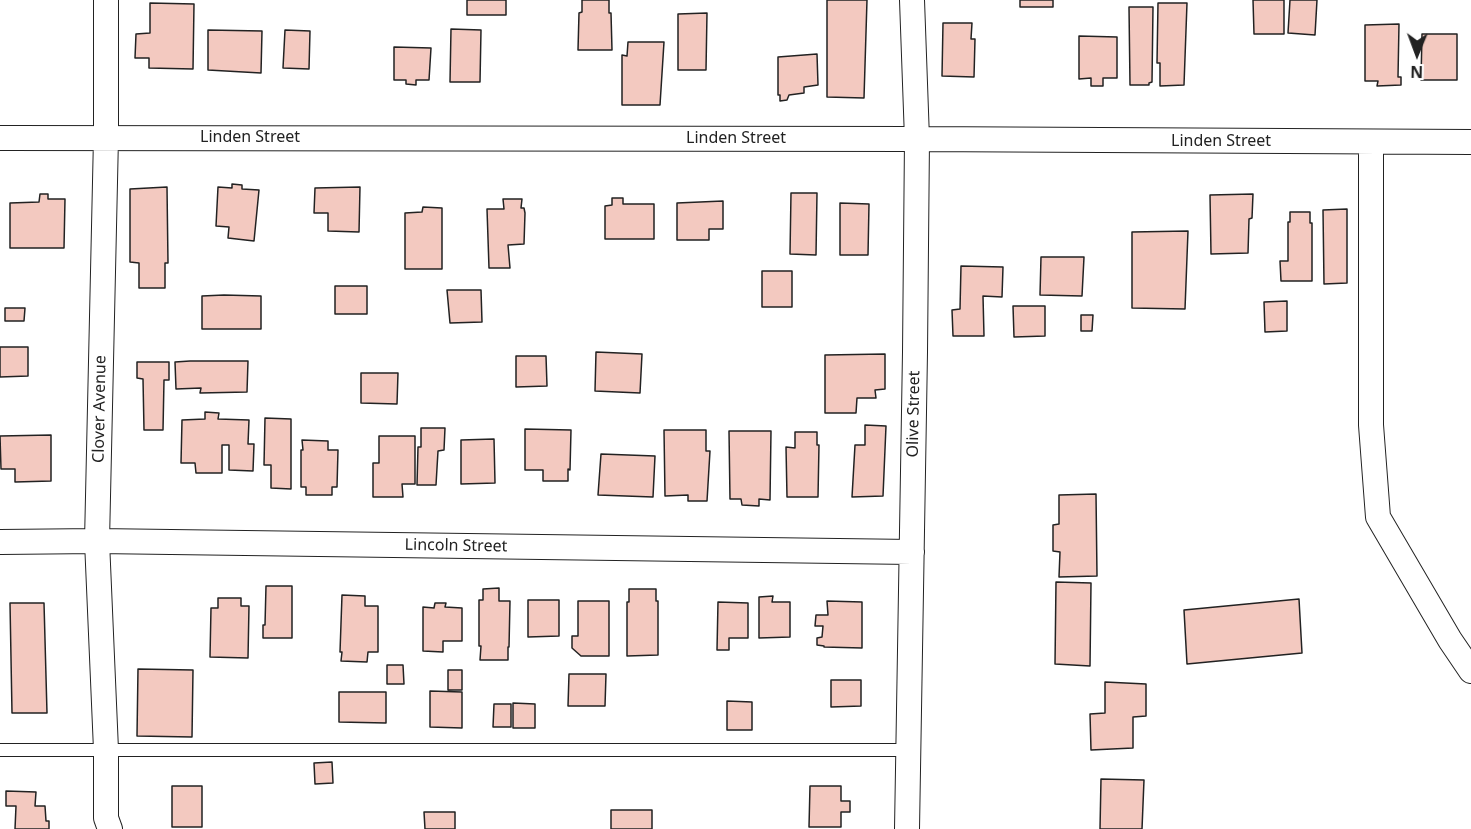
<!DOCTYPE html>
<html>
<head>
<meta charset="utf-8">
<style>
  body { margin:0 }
  #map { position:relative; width:1471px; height:829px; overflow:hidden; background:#fff; font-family:"Noto Sans",sans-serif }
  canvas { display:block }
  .north { position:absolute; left:1387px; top:24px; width:60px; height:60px; -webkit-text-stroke:4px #fff; paint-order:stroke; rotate:181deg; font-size:16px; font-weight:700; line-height:24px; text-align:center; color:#222 }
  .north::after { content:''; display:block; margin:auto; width:21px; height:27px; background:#222; clip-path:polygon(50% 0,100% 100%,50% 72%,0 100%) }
</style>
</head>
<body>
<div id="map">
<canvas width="1471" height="829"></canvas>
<div class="north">N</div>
</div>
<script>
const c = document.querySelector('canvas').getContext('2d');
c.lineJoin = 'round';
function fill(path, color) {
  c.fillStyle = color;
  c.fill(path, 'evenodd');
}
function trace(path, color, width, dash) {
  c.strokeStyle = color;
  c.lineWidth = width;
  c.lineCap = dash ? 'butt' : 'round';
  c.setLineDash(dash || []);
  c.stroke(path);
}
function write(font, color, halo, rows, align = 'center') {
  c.font = font + ' "Noto Sans",sans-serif';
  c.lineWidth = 4.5;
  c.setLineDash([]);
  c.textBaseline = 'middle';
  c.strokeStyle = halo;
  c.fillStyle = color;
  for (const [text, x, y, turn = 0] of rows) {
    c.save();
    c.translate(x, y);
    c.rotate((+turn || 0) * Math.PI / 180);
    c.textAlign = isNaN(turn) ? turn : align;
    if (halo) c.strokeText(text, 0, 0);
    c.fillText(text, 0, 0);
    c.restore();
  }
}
const building = new Path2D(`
  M 467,0 L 506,0 L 506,15 L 467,15 Z
  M 582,0 L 609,0 L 609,13 L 611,13 L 612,50 L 578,50 L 579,13 L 582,12 Z
  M 827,0 L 867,0 L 864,98 L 827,97 Z
  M 1020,0 L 1053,0 L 1053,7 L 1020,7 Z
  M 1253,0 L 1284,0 L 1284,34 L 1254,34 Z
  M 1290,0 L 1317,0 L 1315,35 L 1288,33 Z
  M 150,3 L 194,4 L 193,69 L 149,68 L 149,58 L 135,58 L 136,34 L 150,33 Z
  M 1158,3 L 1187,3 L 1184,85 L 1160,86 L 1160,63 L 1157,63 Z
  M 1129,7 L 1153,7 L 1152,82 L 1149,83 L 1149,85 L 1130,85 Z
  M 707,13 L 706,70 L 678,70 L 678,14 Z
  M 943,23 L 972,23 L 971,39 L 975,39 L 974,77 L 942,76 Z
  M 1399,24 L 1398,77 L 1401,77 L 1401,85 L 1377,86 L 1378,81 L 1365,81 L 1365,25 Z
  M 451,29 L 481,30 L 480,82 L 450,82 Z
  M 208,30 L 262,31 L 261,73 L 208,70 Z
  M 285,30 L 310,31 L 309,69 L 283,68 Z
  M 1422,34 L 1457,34 L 1457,80 L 1421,80 Z
  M 1079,36 L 1117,37 L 1117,78 L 1103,78 L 1103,86 L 1091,86 L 1091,78 L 1079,79 Z
  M 628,42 L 664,42 L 660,105 L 622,105 L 622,55 L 627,56 Z
  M 394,47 L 431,48 L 429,80 L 416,80 L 416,85 L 406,84 L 406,80 L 394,80 Z
  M 817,54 L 818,85 L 804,87 L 804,93 L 789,95 L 787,100 L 780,101 L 780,95 L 778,95 L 778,57 Z
  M 232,184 L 242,185 L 242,189 L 259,190 L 254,241 L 228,238 L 229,227 L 216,226 L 218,187 L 232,188 Z
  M 167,187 L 168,263 L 165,263 L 165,288 L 139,288 L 139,263 L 130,262 L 130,189 Z
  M 360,187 L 359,232 L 328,231 L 328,213 L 314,213 L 315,188 Z
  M 791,193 L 817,193 L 816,255 L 790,254 Z
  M 40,194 L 48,194 L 48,199 L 65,199 L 64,248 L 10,248 L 10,203 L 39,202 Z
  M 1253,194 L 1252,218 L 1249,219 L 1248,253 L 1211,254 L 1210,195 Z
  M 612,198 L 623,198 L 623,204 L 654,204 L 654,239 L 605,239 L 605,206 L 612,205 Z
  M 503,199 L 522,199 L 521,208 L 524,208 L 525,213 L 524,244 L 508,245 L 510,268 L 489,268 L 487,209 L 504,209 Z
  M 723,201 L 723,229 L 709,229 L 709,240 L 677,240 L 677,203 Z
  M 840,203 L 869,204 L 868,255 L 840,255 Z
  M 423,207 L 442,208 L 442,269 L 405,269 L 405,213 L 422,212 Z
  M 1347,209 L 1347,283 L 1324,284 L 1323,210 Z
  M 1290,212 L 1310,212 L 1310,223 L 1312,223 L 1312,281 L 1281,281 L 1280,261 L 1288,261 L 1288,222 L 1290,222 Z
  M 1188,231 L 1185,309 L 1132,308 L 1132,232 Z
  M 1041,257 L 1084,257 L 1082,296 L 1040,295 Z
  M 961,266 L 1003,267 L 1002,297 L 983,296 L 984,336 L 953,336 L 952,310 L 960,309 Z
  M 762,271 L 792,271 L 792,307 L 762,307 Z
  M 335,286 L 367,286 L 367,314 L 335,314 Z
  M 447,290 L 481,290 L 482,322 L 450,323 Z
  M 224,295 L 261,296 L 261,329 L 202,329 L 202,296 Z
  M 1287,301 L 1287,331 L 1265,332 L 1264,302 Z
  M 1013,306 L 1045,306 L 1045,336 L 1014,337 Z
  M 5,308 L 25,308 L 24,321 L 5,321 Z
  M 1081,315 L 1093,315 L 1092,331 L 1081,331 Z
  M 0,347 L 28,347 L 28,376 L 0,377 Z
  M 596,352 L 642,354 L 640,393 L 595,391 Z
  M 885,354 L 885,389 L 875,390 L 876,398 L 857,398 L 856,413 L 825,413 L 825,355 Z
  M 516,356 L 546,356 L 547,386 L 516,387 Z
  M 190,361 L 248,361 L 247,392 L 200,393 L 201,388 L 176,389 L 175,362 Z
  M 137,362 L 169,362 L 169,380 L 164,380 L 163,430 L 144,430 L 143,379 L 137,378 Z
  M 361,373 L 398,373 L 397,404 L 361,403 Z
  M 205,412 L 219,413 L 218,419 L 249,420 L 248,444 L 254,444 L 253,471 L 229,470 L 229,445 L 222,445 L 222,473 L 196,473 L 195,463 L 181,463 L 182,420 L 205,419 Z
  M 265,418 L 291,419 L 291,489 L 271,488 L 271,465 L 264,465 Z
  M 865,425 L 886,426 L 883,496 L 852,497 L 855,445 L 865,445 Z
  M 421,428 L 445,428 L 444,450 L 438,451 L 436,485 L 417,485 L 418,447 L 421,447 Z
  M 525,429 L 571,430 L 570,470 L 568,469 L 568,481 L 543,481 L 543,470 L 525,470 Z
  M 664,430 L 706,430 L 706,451 L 710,451 L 707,501 L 688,501 L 688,495 L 665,496 Z
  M 729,431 L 771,431 L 770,500 L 759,499 L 759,506 L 742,505 L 741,499 L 730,499 Z
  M 795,432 L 817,432 L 817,445 L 819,445 L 818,497 L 787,497 L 786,447 L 795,448 Z
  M 51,435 L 51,481 L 15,482 L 15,469 L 1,469 L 0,436 Z
  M 379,436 L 415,436 L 415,484 L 402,484 L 403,497 L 373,497 L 373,463 L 379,463 Z
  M 494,439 L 495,483 L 461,484 L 461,440 Z
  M 302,440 L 328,441 L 328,450 L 338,450 L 337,487 L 332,487 L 332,495 L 306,495 L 306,487 L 301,487 L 301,450 L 303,450 Z
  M 601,454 L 655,456 L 653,497 L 598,495 Z
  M 1096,494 L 1097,576 L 1059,577 L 1060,552 L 1053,551 L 1053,525 L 1059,524 L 1059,495 Z
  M 1056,582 L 1091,583 L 1090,666 L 1055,664 Z
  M 266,586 L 292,586 L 292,638 L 263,638 L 263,625 L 265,625 Z
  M 499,588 L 499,601 L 510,601 L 509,647 L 508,647 L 508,660 L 480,660 L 481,646 L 479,646 L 479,600 L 483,600 L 483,589 Z
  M 629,589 L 656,589 L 656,601 L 658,601 L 658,655 L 627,656 L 627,602 L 629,602 Z
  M 342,595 L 365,596 L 365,606 L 378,606 L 378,652 L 368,652 L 367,662 L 341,661 L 342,652 L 340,652 Z
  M 773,596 L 772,602 L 790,602 L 790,637 L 759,638 L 759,597 Z
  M 218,598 L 241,598 L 241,606 L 249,606 L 248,658 L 210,657 L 211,608 L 218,608 Z
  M 1299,599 L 1302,653 L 1187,664 L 1184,610 Z
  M 528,600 L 559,600 L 559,636 L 528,637 Z
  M 578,601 L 609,601 L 609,656 L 581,656 L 572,648 L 572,636 L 578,636 Z
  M 827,601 L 862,602 L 862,648 L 824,647 L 824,646 L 817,645 L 817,638 L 822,637 L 823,626 L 815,626 L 816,615 L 828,615 Z
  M 718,602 L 748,603 L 748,638 L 729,638 L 729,650 L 717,650 Z
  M 10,603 L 44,603 L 47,713 L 12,713 Z
  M 435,603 L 446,603 L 445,607 L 462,608 L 462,641 L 443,641 L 443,652 L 423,651 L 423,607 L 434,608 Z
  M 387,665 L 403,665 L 404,684 L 387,684 Z
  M 138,669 L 193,670 L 192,737 L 137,736 Z
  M 448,670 L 462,670 L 462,690 L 448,690 Z
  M 569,674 L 606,674 L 605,706 L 568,706 Z
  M 831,680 L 861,680 L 861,706 L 831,707 Z
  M 1105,682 L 1146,684 L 1146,716 L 1133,717 L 1133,748 L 1091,750 L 1090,714 L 1105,713 Z
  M 430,691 L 462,692 L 462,728 L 430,727 Z
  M 339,692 L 386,692 L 386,723 L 339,722 Z
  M 727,701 L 752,702 L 752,730 L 727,730 Z
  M 513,703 L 535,704 L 535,728 L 513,728 Z
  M 494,704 L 511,704 L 511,727 L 493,727 Z
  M 332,762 L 333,783 L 315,784 L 314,763 Z
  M 1101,779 L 1144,780 L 1142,829 L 1100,829 Z
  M 172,786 L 202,786 L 202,827 L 172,827 Z
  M 810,786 L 841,786 L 841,801 L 850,801 L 850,812 L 841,812 L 841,827 L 809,827 Z
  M 6,791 L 36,792 L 35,806 L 45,806 L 46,821 L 49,821 L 49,829 L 15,829 L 16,806 L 6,806 Z
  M 611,810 L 652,810 L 652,829 L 611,829 Z
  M 424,812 L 455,812 L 455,829 L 425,829 Z`);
fill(building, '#f3c9c0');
trace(building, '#222', 1.5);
const service = new Path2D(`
  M 0,750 L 907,750`);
const minor = new Path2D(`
  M 106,0 L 106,137 L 97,541 L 106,750 L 106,818 L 110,829
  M 0,138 L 917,139 L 1471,142
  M 1371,142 L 1371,425 L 1378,517 L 1450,640 L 1471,671
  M 0,542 L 97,541 L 912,552
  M 907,829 L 915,352 L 917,139 L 912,0`);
trace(service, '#222', 14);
trace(minor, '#222', 26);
trace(service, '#fff', 12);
trace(minor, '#fff', 24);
write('16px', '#222', '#fff', [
  ["Linden Street",250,137],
  ["Linden Street",736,138],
  ["Linden Street",1221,141],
  ["Clover Avenue",100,409,-89],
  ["Olive Street",914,414,-89],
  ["Lincoln Street",456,546,1]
]);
</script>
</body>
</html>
